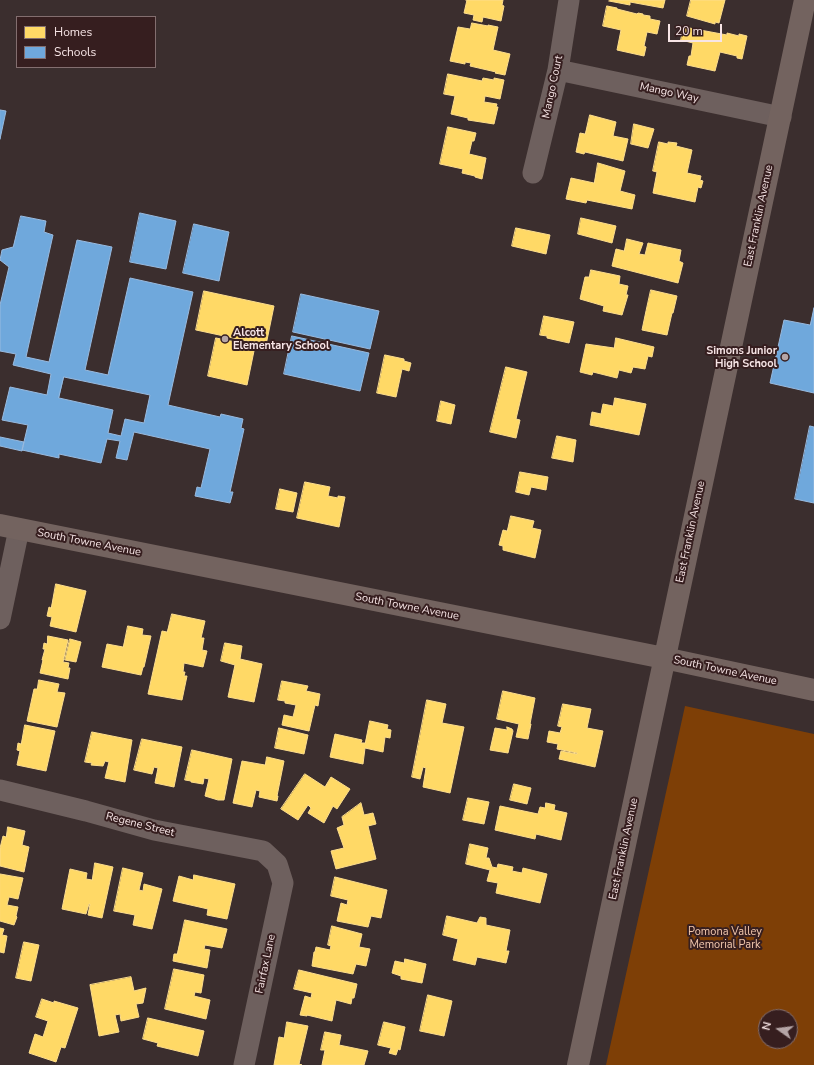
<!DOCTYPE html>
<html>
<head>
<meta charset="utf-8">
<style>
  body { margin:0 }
  #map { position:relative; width:814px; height:1065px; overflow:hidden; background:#3b2e2e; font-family:"Nunito Sans",sans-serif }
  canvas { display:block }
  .legend { position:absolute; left:16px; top:16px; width:140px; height:52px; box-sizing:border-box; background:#361e1f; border:1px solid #836e6f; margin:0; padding:5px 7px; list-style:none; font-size:12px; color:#f7e5e6 }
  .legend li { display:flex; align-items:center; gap:8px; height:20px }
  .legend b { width:20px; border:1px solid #836e6f }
  .north { position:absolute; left:758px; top:1009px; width:40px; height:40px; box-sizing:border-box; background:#361e1f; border:1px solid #836e6f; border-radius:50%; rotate:284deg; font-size:11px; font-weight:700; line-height:16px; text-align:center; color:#f7e5e6 }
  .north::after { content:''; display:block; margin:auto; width:14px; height:18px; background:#b5a5a6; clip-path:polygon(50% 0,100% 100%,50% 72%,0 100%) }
  .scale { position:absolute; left:668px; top:24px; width:54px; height:18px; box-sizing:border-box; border:2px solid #f7e5e6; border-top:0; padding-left:5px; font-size:12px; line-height:14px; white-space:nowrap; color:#f7e5e6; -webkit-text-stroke:3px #361e1f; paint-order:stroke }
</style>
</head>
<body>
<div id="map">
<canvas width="814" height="1065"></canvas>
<ul class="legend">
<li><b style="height:11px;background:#ffd966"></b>Homes</li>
<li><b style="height:11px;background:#6fa8dc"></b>Schools</li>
</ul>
<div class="north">N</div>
<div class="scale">20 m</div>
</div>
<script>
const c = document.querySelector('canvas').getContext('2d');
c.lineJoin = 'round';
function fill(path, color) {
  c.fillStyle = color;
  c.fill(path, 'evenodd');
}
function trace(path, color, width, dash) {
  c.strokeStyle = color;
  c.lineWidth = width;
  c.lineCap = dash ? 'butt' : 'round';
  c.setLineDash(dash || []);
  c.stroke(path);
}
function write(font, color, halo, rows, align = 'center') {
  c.font = font + ' "Nunito Sans",sans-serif';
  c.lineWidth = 4;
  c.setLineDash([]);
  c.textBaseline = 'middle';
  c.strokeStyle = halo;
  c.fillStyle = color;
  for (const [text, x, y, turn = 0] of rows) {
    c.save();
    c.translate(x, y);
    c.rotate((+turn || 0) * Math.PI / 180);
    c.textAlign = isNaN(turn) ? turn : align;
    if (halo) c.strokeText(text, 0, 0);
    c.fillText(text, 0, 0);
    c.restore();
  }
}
fill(new Path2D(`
  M 685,706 L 814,734 L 814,1065 L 606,1065 ZM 766,1017 L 790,1017 L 790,1041 L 766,1041 Z`), '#7e3f06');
const homes = new Path2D(`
  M 466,0 L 503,0 L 502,5 L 504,6 L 501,21 L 483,17 L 482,22 L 473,20 L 474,15 L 464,13 L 467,0 Z
  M 610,0 L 665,0 L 663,8 L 630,2 L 630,5 L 609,1 Z
  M 691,0 L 725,0 L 719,23 L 715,22 L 715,24 L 687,16 Z
  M 607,6 L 617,8 L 617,9 L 637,14 L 638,13 L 643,14 L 643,15 L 650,16 L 650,19 L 660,21 L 657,34 L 647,32 L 644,46 L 646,47 L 644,56 L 617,50 L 621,30 L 603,26 Z
  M 472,23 L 488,26 L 488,25 L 498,27 L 493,50 L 510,54 L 505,75 L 495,73 L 496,72 L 470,66 L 471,63 L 465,62 L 465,64 L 450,61 L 458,27 L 470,29 Z
  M 684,27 L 727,35 L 727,33 L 739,36 L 739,34 L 747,36 L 742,59 L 737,58 L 737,56 L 720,52 L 715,71 L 687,65 L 689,56 L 691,56 L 693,43 L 681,40 Z
  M 448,74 L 482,81 L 483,78 L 494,80 L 494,78 L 504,80 L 500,99 L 485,96 L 484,102 L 497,104 L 496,107 L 498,107 L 494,124 L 468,120 L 468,118 L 451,114 L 455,96 L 444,94 Z
  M 590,115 L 616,122 L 613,136 L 628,139 L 623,161 L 585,152 L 584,154 L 576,152 L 580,133 L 585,134 Z
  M 634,124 L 654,129 L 648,148 L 631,144 Z
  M 448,127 L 476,133 L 474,141 L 472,141 L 469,154 L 486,158 L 482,179 L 475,177 L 475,176 L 462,173 L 463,169 L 440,164 Z
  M 659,142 L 668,144 L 668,142 L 677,143 L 676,146 L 692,150 L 687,173 L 701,176 L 700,180 L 703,181 L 701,188 L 698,187 L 695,202 L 653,193 L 657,172 L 653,171 Z
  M 598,163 L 625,171 L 620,191 L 635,195 L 632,209 L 587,200 L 586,203 L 566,199 L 571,178 L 594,183 Z
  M 581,218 L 616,226 L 612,243 L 578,234 Z
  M 516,228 L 550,235 L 546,254 L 512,246 Z
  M 627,239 L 643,243 L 639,254 L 645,255 L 648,243 L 681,250 L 679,261 L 683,263 L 678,283 L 612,266 L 616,249 L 624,251 Z
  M 591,270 L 620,276 L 619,284 L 628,286 L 626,295 L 628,295 L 622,315 L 603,311 L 604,306 L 580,299 L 585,277 L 589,277 Z
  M 651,290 L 677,296 L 673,313 L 672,313 L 667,335 L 642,330 L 646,311 Z
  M 204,291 L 274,306 L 266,345 L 196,330 Z
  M 544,316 L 574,322 L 569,343 L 547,338 L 547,336 L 540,335 Z
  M 216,338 L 255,346 L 247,385 L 208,376 Z
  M 616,338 L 654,347 L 652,357 L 648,356 L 645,369 L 633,367 L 631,373 L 619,370 L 617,378 L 593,372 L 592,375 L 580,372 L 586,344 L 614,348 Z
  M 385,355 L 404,359 L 404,361 L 411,363 L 409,371 L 402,369 L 396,397 L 377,393 Z
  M 506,367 L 527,372 L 516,419 L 520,420 L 516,438 L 490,432 Z
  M 615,398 L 646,404 L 639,435 L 590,425 L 592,412 L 601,414 L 603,404 L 613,406 Z
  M 441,401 L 455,405 L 451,424 L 437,421 Z
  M 557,436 L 576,440 L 573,462 L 552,458 Z
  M 520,472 L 548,477 L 546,490 L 531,487 L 529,495 L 516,492 Z
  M 305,482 L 330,487 L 328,496 L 338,498 L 338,496 L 345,497 L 339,527 L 297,518 Z
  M 280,489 L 297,493 L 293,512 L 276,509 Z
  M 511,516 L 534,521 L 532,528 L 541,530 L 535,558 L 503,550 L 503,546 L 499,545 L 503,530 L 507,531 Z
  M 56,584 L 86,591 L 76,632 L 50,626 L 52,617 L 47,616 L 49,607 L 51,608 Z
  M 172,614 L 205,621 L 201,638 L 204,638 L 202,650 L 207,651 L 203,667 L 184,663 L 183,672 L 185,672 L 184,676 L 187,676 L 182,700 L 148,694 L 162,631 L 167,632 Z
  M 128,626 L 143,629 L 142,635 L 151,636 L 144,667 L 143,667 L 141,675 L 102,667 L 107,644 L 123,647 Z
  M 48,636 L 68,640 L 63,662 L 69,663 L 68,668 L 70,668 L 68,679 L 40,673 L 43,660 L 42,660 L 45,649 L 43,649 L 44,643 L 47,644 Z
  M 70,639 L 81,642 L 76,662 L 65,660 Z
  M 225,643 L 242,646 L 240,659 L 262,664 L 254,702 L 228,697 L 235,665 L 221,661 Z
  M 39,680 L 59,684 L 57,692 L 65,693 L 57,727 L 27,721 L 34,689 L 37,689 Z
  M 282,681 L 308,686 L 306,691 L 320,694 L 318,706 L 315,705 L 309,731 L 282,725 L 284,715 L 293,717 L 296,705 L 285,703 L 285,701 L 278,700 Z
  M 503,691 L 535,698 L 530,724 L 531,724 L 528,739 L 516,737 L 519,724 L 497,719 Z
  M 427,700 L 446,704 L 442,723 L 464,727 L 450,793 L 423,787 L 426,768 L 423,767 L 420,779 L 412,777 Z
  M 563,704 L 591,709 L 587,728 L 603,731 L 595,767 L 559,759 L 561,751 L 577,754 L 577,753 L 557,749 L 558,744 L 547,742 L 549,731 L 560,733 L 562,727 L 558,726 Z
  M 370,721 L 388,725 L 387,729 L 391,730 L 390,738 L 385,737 L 383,752 L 365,748 L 363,764 L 330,757 L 335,734 L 362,740 L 361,743 L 365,743 Z
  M 25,725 L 55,731 L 46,771 L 17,765 L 20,751 L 17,750 L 18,743 L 21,744 Z
  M 507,727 L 512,729 L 513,731 L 508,753 L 490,750 L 495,728 L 507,730 Z
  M 279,728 L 308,735 L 304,754 L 275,748 Z
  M 92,732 L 132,740 L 125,782 L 105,778 L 109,762 L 105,761 L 103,766 L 91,765 L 92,763 L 85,762 Z
  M 142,739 L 182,747 L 174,787 L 155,783 L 158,768 L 154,767 L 152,774 L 134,770 Z
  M 192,750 L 232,759 L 224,800 L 218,800 L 205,796 L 209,779 L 204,778 L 203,784 L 191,782 L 191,781 L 185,780 Z
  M 267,757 L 284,761 L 277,796 L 278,796 L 277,801 L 259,797 L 260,791 L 256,790 L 252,807 L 233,803 L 242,761 L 265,765 Z
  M 305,774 L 325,787 L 331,777 L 350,789 L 337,809 L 333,806 L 324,823 L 308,813 L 311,808 L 308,805 L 298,820 L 281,809 Z
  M 514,784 L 531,788 L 527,804 L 510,800 Z
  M 468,798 L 489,802 L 484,824 L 463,820 Z
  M 361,803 L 364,815 L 373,813 L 376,824 L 368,826 L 376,859 L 336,869 L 331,851 L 344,848 L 337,828 L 344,825 L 342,817 Z
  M 546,803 L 555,805 L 554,810 L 567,813 L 561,840 L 536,834 L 535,839 L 495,830 L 500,806 L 538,814 L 540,807 L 545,808 Z
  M 8,827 L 25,831 L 22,845 L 29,847 L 24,872 L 0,866 L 0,848 L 3,836 L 6,837 Z
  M 470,844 L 488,848 L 486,858 L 489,858 L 492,867 L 497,868 L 498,864 L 513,867 L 512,871 L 522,873 L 523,868 L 547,874 L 540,903 L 496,893 L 498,883 L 487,881 L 490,870 L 466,864 Z
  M 95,863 L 113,867 L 102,918 L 88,915 L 90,904 L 89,904 L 86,914 L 62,909 L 70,869 L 87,873 L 86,879 L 92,880 Z
  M 123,868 L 143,873 L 139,890 L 143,891 L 144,884 L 162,889 L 152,929 L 133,925 L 135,915 L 114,911 Z
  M 0,874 L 23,878 L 18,899 L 9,897 L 7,905 L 18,907 L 16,916 L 17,917 L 14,925 L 0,921 Z
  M 194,875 L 235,884 L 227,919 L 207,915 L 208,909 L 173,901 L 179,876 L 193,880 Z
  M 335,877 L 387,890 L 381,918 L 371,916 L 368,927 L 337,921 L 341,903 L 347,905 L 348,900 L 331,896 Z
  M 447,916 L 477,923 L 480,917 L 486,918 L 486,925 L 510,930 L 506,951 L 509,951 L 506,963 L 477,957 L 475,965 L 453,960 L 458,939 L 443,935 Z
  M 185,920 L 227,929 L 222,948 L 205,945 L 204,949 L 210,950 L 207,968 L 173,961 L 174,954 L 177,954 Z
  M 332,926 L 362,934 L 359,947 L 370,949 L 366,966 L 356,964 L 353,974 L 312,966 L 314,952 L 315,952 L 316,947 L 330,950 L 331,946 L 328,945 Z
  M 0,928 L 4,929 L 2,935 L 7,936 L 4,953 L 0,952 Z
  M 24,942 L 39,945 L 31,981 L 16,978 Z
  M 405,959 L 426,964 L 422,983 L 401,979 L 401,976 L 392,973 L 395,961 L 404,963 Z
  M 174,969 L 204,975 L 201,993 L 195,992 L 194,996 L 210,1000 L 206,1019 L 165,1009 Z
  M 299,970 L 357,984 L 354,998 L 352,998 L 351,1004 L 336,1000 L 332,1021 L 307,1015 L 307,1016 L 300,1015 L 305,996 L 311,998 L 312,993 L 294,989 Z
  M 131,977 L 134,991 L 146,988 L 143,1003 L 136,1004 L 139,1017 L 121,1021 L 120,1014 L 115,1015 L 119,1032 L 99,1036 L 90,985 Z
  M 428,995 L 452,1001 L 444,1036 L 420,1031 Z
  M 42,999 L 54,1003 L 54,1001 L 78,1008 L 65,1048 L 61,1047 L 56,1062 L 29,1053 L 35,1034 L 43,1037 L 48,1021 L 36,1017 Z
  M 148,1018 L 204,1031 L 198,1056 L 157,1046 L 158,1043 L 143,1039 Z
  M 287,1022 L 308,1026 L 299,1064 L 302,1065 L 274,1065 L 279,1037 L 284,1038 Z
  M 384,1022 L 405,1027 L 400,1050 L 398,1049 L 396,1055 L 389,1053 L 391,1048 L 378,1045 Z
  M 325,1032 L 341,1035 L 339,1045 L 368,1051 L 364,1065 L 322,1065 L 325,1050 L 321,1050 Z`);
fill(homes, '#ffd966');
trace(homes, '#fddd8c', 1);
const schools = new Path2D(`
  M 0,110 L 6,111 L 0,139 Z
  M 140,213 L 176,221 L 166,269 L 130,262 Z
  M 21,216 L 46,221 L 44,232 L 53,235 L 26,357 L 49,362 L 77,240 L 112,247 L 85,370 L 108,375 L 130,278 L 193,292 L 168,405 L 220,417 L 221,414 L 243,419 L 241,428 L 244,429 L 230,492 L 233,492 L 230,503 L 195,496 L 197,487 L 201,488 L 210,449 L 134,432 L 127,460 L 116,458 L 120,441 L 107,439 L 101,463 L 59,454 L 59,458 L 22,450 L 28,425 L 2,420 L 10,387 L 47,395 L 51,374 L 13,365 L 16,354 L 0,351 L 0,305 L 9,267 L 0,260 L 2,250 L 13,247 ZM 64,377 L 150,395 L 144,423 L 125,419 L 121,436 L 108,433 L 113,410 L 59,398 Z
  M 194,224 L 229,232 L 219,281 L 183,273 Z
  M 301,294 L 379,311 L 370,349 L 293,332 Z
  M 814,308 L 814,393 L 770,383 L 784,320 L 810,325 Z
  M 292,336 L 369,353 L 360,391 L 284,374 Z
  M 810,426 L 814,427 L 814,503 L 795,499 Z
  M 0,437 L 24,442 L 22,451 L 0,446 Z`);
fill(schools, '#6fa8dc');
trace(schools, '#98badf', 1);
trace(new Path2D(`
  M 558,70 L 781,117
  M 533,173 L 558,70 L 569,0
  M 0,619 L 19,529
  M 0,790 L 86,811 L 154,830 L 263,851 L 277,864 L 283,883 L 244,1065`), '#6e605e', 21);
trace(new Path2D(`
  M 0,525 L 664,658 L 814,690
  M 578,1065 L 805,0`), '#73635f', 22);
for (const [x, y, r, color] of [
  [225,339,4,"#b5a5a6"],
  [785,357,4,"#b5a5a6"]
]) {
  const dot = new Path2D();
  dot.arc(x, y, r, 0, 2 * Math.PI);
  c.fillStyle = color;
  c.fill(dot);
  trace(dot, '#361e1f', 1.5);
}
write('11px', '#f7e5e6', '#361e1f', [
  ["Mango Court",553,87,-78],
  ["Mango Way",669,93,12],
  ["East Franklin Avenue",759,216,-78],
  ["East Franklin Avenue",691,532,-78],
  ["South Towne Avenue",89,543,11],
  ["South Towne Avenue",407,607,11],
  ["South Towne Avenue",725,671,12],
  ["Regene Street",140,825,14],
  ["East Franklin Avenue",624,849,-78],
  ["Fairfax Lane",266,964,-78]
]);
write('bold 11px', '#f7e5e6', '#361e1f', [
  ["Alcott",233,333],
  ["Elementary School",233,346],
  ["Simons Junior",777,351,"right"],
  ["High School",777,364,"right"]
], 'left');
write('11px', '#f3c8ae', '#361e1f', [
  ["Pomona Valley",725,932],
  ["Memorial Park",725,945]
]);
</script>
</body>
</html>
